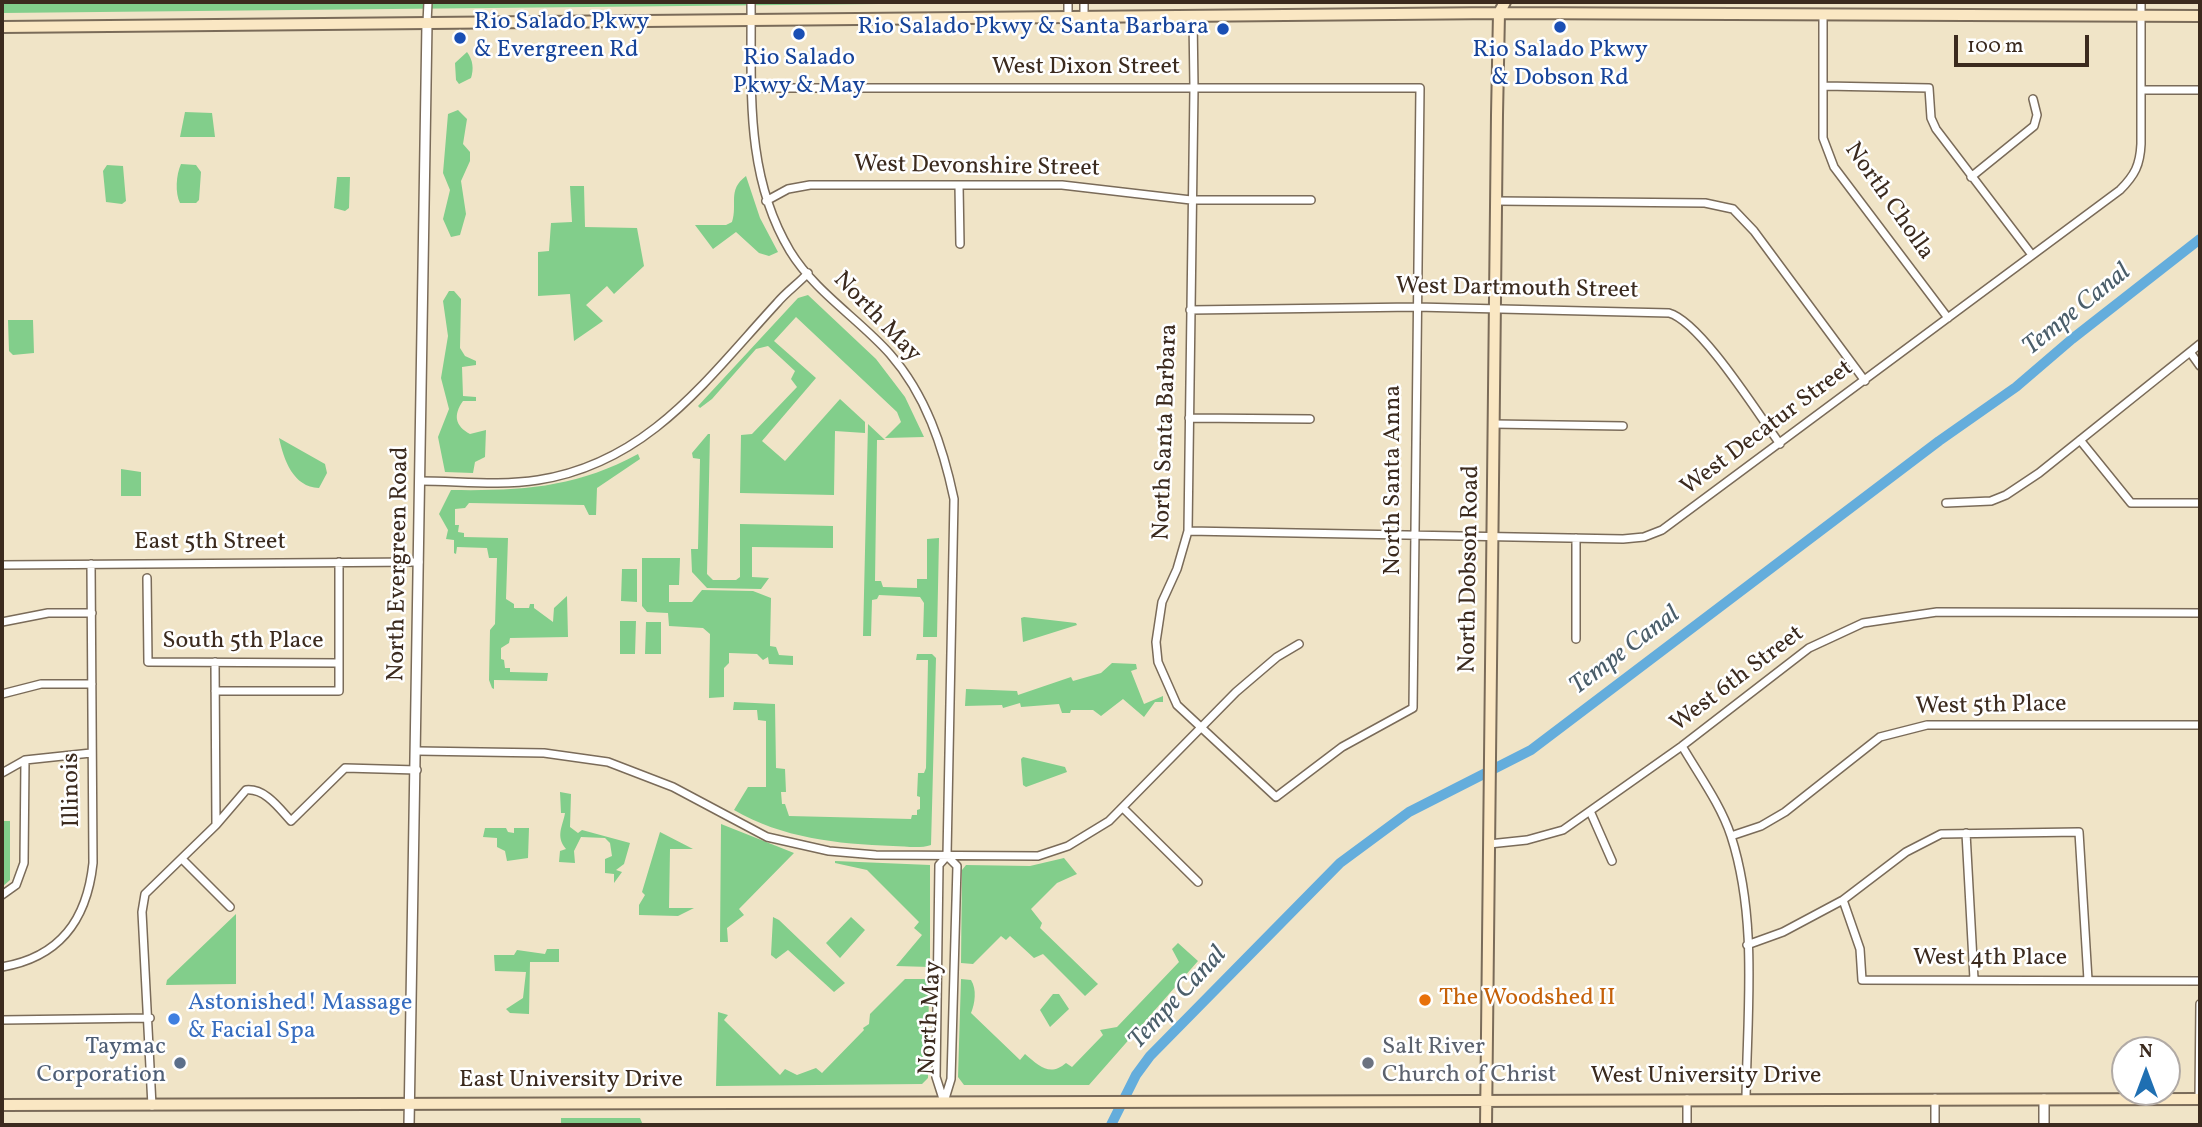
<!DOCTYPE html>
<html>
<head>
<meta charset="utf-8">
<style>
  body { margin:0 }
  #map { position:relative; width:2202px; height:1127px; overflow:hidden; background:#f0e4c7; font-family:Vollkorn,serif }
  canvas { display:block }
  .frame { position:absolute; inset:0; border:4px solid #3b2a1e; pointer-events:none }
  .north { position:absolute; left:2111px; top:1036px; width:70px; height:70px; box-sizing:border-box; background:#fff; border:2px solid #b1aaa5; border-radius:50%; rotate:0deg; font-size:19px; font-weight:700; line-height:28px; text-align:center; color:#3b2a1e }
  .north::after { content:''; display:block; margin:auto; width:24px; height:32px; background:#1f6fb2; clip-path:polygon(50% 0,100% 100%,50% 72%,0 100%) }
  .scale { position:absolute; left:1954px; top:35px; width:135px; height:32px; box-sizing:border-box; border:4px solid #3b2a1e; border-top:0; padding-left:9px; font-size:21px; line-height:24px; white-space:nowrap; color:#3b2a1e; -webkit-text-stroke:5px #fff; paint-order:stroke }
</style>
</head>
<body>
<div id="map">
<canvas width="2202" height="1127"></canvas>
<div class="frame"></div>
<div class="north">N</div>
<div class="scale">100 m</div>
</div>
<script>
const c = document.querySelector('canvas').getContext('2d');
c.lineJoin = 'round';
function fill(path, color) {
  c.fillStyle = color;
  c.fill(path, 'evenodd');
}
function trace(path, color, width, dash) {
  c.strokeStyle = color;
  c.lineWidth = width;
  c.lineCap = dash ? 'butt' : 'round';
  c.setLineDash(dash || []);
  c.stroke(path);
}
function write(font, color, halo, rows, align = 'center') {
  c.font = font + ' Vollkorn,serif';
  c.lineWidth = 5;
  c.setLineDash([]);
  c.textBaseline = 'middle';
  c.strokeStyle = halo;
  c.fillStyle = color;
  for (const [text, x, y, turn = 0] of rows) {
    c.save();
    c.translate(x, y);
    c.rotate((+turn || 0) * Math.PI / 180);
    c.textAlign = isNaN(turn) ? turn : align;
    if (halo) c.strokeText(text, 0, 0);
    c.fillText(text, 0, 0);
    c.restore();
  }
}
fill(new Path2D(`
  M 2,2 L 1074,2 L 2,13 Z
  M 467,52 C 473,60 474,69 471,78 L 459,84 L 456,80 L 455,63 Z
  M 458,110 L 467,119 L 463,144 L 470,152 L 470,161 L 461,181 L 466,214 L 460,235 L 451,237 L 443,219 L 450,190 L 443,173 L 448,114 Z
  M 185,112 L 212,113 L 215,137 L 180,137 Z
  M 181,164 L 196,165 L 201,172 L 199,200 L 196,203 L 180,203 C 175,193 176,175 181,164 Z
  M 107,165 L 123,166 L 126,201 L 122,204 L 106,202 L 103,171 Z
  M 746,176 L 760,218 L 778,252 L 769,256 L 759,253 L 736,232 L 713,249 L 695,225 L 726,225 L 732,222 C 738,204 727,190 746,176 Z
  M 337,177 L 350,177 L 349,208 L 345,211 L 334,208 Z
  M 570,186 L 584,186 L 585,227 L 637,228 L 644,266 L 614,294 L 607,286 L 586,305 L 603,321 L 574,341 L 570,294 L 538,296 L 538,252 L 549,251 L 551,223 L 572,222 Z
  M 449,291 L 454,291 L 461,299 L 460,348 L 465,356 L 476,361 L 476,365 L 462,367 L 463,396 L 476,397 L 476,401 L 463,401 C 453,415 455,426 470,434 L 486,430 L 485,457 L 475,462 L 473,473 L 445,472 L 438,437 L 449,409 L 441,378 L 448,336 L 443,301 Z
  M 808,295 L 876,359 L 905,397 L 924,437 L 885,438 L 901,422 L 897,412 L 796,317 L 774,341 L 816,378 L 762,441 L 785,461 L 840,399 L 865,422 L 865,433 L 835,431 L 834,495 L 740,493 L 741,435 L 752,434 L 797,387 L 791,379 L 795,371 L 768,346 L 756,349 L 712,399 L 700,408 L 698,406 L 798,298 Z
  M 8,320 L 33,320 L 34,353 L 13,355 L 9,351 Z
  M 868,424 L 885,440 L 877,440 L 875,581 L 881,581 L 883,587 L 917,588 L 917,579 L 927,579 L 927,539 L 939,538 L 937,637 L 923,637 L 924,603 L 920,597 L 879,595 L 877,599 L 872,600 L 871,636 L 863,636 Z
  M 708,434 L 710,434 L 707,574 L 713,580 L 736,580 L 740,577 L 740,524 L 833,526 L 833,548 L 752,547 L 752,577 L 769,578 L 761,589 L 707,588 L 692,572 L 691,549 L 698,549 L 700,459 L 693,458 L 692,453 Z
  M 279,438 L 325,464 L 327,473 L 319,488 C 293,487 284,460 279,438 Z
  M 638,454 L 640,459 L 597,488 L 596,515 L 589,515 L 584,505 L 469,503 L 465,508 L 455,509 L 455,525 L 459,525 L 458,532 L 464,533 L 464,537 L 508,538 L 506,599 L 514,604 L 514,608 L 529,608 L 530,604 L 534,604 L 534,608 L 553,622 L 554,608 L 567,596 L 568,637 L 510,638 L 509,643 L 501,648 L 501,659 L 504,660 L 505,668 L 510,668 L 510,672 L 548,673 L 547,681 L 494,680 L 494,689 L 492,688 L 489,680 L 490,630 L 495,624 L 497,558 L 489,558 L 487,548 L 457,547 L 456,554 L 454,553 L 454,540 L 446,539 L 448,530 L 439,514 L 451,490 C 521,491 575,488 638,454 Z
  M 121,469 L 141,472 L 141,496 L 121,496 Z
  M 642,558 L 680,558 L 679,585 L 669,585 L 669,602 L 692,602 L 702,590 L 753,591 L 771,598 L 770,646 L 776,647 L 779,655 L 793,656 L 793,665 L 769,664 L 768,657 L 763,660 L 757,654 L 729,653 L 729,663 L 724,668 L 724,697 L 709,698 L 710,634 L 703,628 L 669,626 L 668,613 L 647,612 L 642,606 Z
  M 622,569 L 637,569 L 637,602 L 621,601 Z
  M 1024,617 L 1076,623 L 1077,625 L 1023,642 L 1021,618 Z
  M 620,621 L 636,621 L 635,654 L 620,654 Z
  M 646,622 L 661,622 L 661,654 L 645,654 Z
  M 917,654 L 932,654 L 936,658 L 931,845 C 919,849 905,846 893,846 C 837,844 782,838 734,810 L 748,787 L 766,787 L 766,721 L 758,720 L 757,710 L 733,710 L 734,702 L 775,704 L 776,768 L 785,769 L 786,792 L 781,792 L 782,804 L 785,804 L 789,816 L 911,819 L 912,815 L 917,815 L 917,810 L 920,809 L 920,797 L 917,796 L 918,773 L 924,773 L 926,768 L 928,660 L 916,660 Z
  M 1112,663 L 1136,664 L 1137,669 L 1131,671 L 1144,704 L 1163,696 L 1163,702 L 1155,702 L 1144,717 L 1123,699 L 1101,716 L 1093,710 L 1071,710 L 1070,713 L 1062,713 L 1059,704 L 1021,707 L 1020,703 L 1003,708 L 1002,705 L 965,706 L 966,689 L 1017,691 L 1018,695 L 1071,677 L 1073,681 L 1101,673 Z
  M 1023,757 L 1065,767 L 1067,772 L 1026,787 L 1023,785 L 1021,759 Z
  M 560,792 L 571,794 L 570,827 L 578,833 L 582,830 L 630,843 L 624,864 L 616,870 L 622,872 L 614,883 L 614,874 L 605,873 L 605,859 L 612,856 L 610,843 L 605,838 L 581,837 L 574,851 L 575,863 L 559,862 L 560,851 L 566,849 C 555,836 563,826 565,813 L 561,813 Z
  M 2,821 L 10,821 L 10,880 L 2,887 Z
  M 721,824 L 794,853 L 739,909 L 744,915 L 727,928 L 728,942 L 720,942 Z
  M 485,828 L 506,828 L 508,832 L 514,833 L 514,828 L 529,828 L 528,858 L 507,861 L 505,851 L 497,847 L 497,838 L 483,837 Z
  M 660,832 L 693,849 L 670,849 L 669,908 L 694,908 L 678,916 L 639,915 L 639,905 L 645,895 L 642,892 Z
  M 1064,858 L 1077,874 L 1057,883 L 1031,909 L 1042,923 L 1040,928 L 1098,984 L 1085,996 L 1043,954 L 1034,958 L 1010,936 L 1006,940 L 1001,936 L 973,964 L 961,963 L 962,870 L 966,865 L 1030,866 Z
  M 835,861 L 930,865 L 930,967 L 896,966 L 922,935 L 914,928 L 919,922 L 867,870 L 835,863 Z
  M 236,914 L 236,984 L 166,985 L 167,980 Z
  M 773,917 L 779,920 L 845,983 L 834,992 L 788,950 L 776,959 L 771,955 Z
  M 851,917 L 865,930 L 840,958 L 826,943 Z
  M 1178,943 L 1198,961 L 1089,1085 L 964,1085 L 958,1077 L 961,979 L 971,980 C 977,989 975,1004 971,1013 L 1020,1060 L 1025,1054 C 1039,1066 1050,1077 1066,1063 L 1072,1067 L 1103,1035 L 1100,1030 L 1117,1027 L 1179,962 L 1172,949 Z
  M 547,949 L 559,949 L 559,962 L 530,962 L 529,1014 L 510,1013 L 506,1009 L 523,998 L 526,972 L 495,971 L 494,955 L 514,955 L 517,950 L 545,954 Z
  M 905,979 L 929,979 L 928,1078 L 922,1084 L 716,1086 L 718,1012 L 728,1015 L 724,1020 L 780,1075 L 785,1069 L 797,1075 L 816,1068 L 822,1073 L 864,1030 L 863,1028 L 869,1024 L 870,1014 Z
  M 1053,994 L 1059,994 L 1069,1009 L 1050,1027 L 1040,1010 Z
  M 561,1118 L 640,1118 L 643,1125 L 561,1125 Z`), '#82ce8b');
trace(new Path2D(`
  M 1111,1125 L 1136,1075 L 1150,1056 L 1340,863 L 1409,812 L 1531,750 L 1939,441 L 2016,387 L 2072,339 L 2200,239`), '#64addc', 10);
const minor = new Path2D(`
  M 751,2 C 752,88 744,174 790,251 C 815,292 859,319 890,354 C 926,395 943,447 954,499 L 947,856 L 939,865 L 936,1077 L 944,1102
  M 1068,2 L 1068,17
  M 1084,2 L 1084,17
  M 1823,15 L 1823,138 L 1834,167 L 1948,318
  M 427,23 L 428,2
  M 1824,86 L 1929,88 L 1931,118 L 1936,129 L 2032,255
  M 751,88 C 974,88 1197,88 1420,88 L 1413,708 L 1342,747 L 1276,797 L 1177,705 L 1158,662 L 1156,642 L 1162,602 L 1177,569 L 1188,531 L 1194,88 L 1193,17
  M 2141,90 L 2200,90
  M 1971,177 L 2034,126 L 2037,115 L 2033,99
  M 959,185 L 960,244
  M 766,201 L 788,189 L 810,185 L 1062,185 L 1191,200 L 1311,200
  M 1496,201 L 1705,203 L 1733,209 L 1754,231 L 1865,381
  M 1190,310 L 1416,307 L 1669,313 C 1701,322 1758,414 1780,444
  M 2190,352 L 2200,366
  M 1189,418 L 1310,419
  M 1493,424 L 1623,426
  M 2080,440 L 2131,503 L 2200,503
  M 420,481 C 459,481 499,486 538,480 C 648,463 706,380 777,303 C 786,292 798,284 808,273
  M 1946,503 L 1991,501 L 2006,495 L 2039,473 L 2200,344
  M 1188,531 L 1623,539 L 1644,537 L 1662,530 L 2120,190 C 2135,175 2140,165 2141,144 L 2141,2
  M 1576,538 L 1576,639
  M 2,565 L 419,562
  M 147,578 L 148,662 L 338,663
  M 2,622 L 48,613 L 92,613
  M 215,691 L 339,691 L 339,562
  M 2,694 L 41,684 L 92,684
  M 1682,746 C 1699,775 1721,805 1731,836 C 1758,919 1747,1013 1746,1099
  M 417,751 L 544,753 L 608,762 L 673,787 L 767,837 L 829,851 L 876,855 L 1038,856 L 1068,846 L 1109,821 L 1236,692 L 1277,657 L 1299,644
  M 2,773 L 25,760 L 91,753
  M 1123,808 L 1198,882
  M 1590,811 L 1612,861
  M 216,825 L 246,790 C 265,788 279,808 291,821 L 345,768 L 417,770
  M 1966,833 L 1974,979
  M 1731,836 L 1761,826 L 1785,812 L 1880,737 L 1927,725 L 2200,725
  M 1489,844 L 1527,840 L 1563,830 L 1682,746 L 1809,648 L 1863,623 L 1937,612 L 2200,613
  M 182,859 L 230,907
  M 2,895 L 16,885 L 24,863 L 25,760
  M 1843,900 L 1860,949 L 1862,980 L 2200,981
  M 1747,945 L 1783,932 L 1843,900 L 1906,852 L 1941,834 L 2079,832 L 2088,980
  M 2,967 C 61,957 87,919 93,863 L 91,564
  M 2,1020 L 150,1018
  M 1935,1098 L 1935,1125
  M 2199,1099 L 2200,1004
  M 944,1102 L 951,1079 L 957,866 L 947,856
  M 152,1106 L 142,912 L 145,894 L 216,825 L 215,662
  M 1687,1125 L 1687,1099`);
const tertiary = new Path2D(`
  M 409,1125 L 427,23
  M 2044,1125 L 2044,1099`);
const secondary = new Path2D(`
  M 2,27 L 1499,13 L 2200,16
  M 2,1105 L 2200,1099
  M 1486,1125 L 1497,115 L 1499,13 L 1505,2`);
trace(minor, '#7a6b59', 10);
trace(tertiary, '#7a6b59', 12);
trace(secondary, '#7a6b59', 14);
trace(minor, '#fff', 7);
trace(tertiary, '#fff', 9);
trace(secondary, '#fae7c3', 10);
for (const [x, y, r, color] of [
  [1560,27,7,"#1a4fb4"],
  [1223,29,7,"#1a4fb4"],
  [799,34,7,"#1a4fb4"],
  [460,38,7,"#1a4fb4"],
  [1425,1000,7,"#e8710a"],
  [174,1019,7,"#3f7fe0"],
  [180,1063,7,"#5c6f8a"],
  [1368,1063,7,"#6b7280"]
]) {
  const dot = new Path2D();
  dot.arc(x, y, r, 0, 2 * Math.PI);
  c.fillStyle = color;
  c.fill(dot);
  trace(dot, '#fff', 2.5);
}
write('24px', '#164399', '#fff', [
  ["Rio Salado Pkwy",474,24,"left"],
  ["& Evergreen Rd",474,52,"left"],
  ["Rio Salado Pkwy & Santa Barbara",1209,29,"right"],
  ["Rio Salado Pkwy",1560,52],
  ["& Dobson Rd",1560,80],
  ["Rio Salado",799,60],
  ["Pkwy & May",799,88]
]);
write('24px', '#3b2a1e', '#fff', [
  ["West Dixon Street",1086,69],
  ["West Devonshire Street",977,168,1],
  ["North Cholla",1888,202,55],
  ["West Dartmouth Street",1517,290,1],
  ["North May",876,318,46],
  ["West Decatur Street",1768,429,-37],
  ["North Santa Barbara",1167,432,-88],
  ["North Santa Anna",1395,480,-90],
  ["East 5th Street",210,544],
  ["North Evergreen Road",400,564,-89],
  ["North Dobson Road",1471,569,-89],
  ["South 5th Place",243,643],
  ["West 6th Street",1738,680,-37],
  ["West 5th Place",1991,707,-1],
  ["Illinois",73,790,-91],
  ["West 4th Place",1990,960],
  ["North May",932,1018,-87],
  ["West University Drive",1706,1078],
  ["East University Drive",571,1082]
]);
write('24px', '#c56008', '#fff', [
  ["The Woodshed II",1439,1000]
], 'left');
write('24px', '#366cbe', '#fff', [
  ["Astonished! Massage",188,1005],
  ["& Facial Spa",188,1033]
], 'left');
write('24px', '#4e5e75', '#fff', [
  ["Taymac",166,1049],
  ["Corporation",166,1077]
], 'right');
write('24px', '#5b616d', '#fff', [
  ["Salt River",1382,1049],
  ["Church of Christ",1382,1077]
], 'left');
write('italic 26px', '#4b5e6a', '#fff', [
  ["Tempe Canal",2078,311,-39],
  ["Tempe Canal",1626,652,-37],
  ["Tempe Canal",1179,999,-47]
]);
</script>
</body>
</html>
